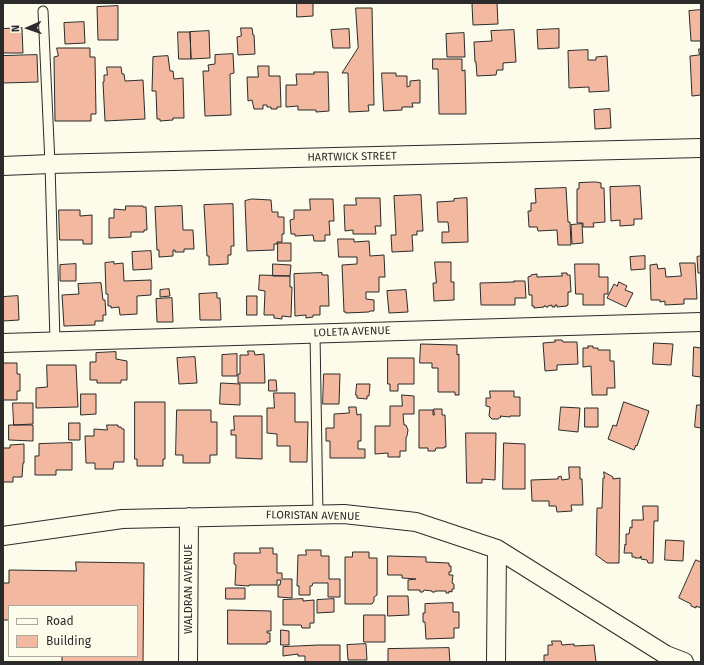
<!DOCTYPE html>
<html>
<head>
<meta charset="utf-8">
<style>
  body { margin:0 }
  #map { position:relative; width:704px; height:665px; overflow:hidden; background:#fdfbea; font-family:"Fira Sans",sans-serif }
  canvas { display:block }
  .frame { position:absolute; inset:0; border:4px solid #2b2b2b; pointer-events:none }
  .legend { position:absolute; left:8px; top:605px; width:130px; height:52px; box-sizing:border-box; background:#fdfbea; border:1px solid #a9a89e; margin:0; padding:5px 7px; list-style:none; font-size:12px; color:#2b2b2b }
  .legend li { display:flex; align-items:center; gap:8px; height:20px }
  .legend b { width:20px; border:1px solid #a9a89e }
  .north { position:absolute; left:8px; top:8px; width:40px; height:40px; -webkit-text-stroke:3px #fdfbea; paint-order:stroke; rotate:268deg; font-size:11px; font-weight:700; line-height:16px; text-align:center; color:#2b2b2b }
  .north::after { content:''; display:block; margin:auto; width:14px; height:18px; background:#2b2b2b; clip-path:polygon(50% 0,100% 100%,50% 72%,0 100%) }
</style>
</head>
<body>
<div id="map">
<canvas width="704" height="665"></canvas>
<div class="frame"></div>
<ul class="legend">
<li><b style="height:5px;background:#fdfbea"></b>Road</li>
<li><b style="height:11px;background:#f2b8a0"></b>Building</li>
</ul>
<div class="north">N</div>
</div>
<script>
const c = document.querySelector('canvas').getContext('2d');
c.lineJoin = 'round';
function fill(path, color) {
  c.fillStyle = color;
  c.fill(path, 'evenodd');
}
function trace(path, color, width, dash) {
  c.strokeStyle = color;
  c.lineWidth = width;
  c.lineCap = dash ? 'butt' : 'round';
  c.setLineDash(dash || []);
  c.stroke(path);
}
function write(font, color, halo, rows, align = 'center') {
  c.font = font + ' "Fira Sans",sans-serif';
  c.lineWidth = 3;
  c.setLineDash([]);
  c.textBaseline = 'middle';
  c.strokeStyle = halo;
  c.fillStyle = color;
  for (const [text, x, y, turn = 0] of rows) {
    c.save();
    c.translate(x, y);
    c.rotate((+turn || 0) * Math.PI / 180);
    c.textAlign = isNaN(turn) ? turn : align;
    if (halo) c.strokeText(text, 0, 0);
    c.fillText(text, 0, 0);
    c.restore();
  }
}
const building = new Path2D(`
  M 297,3 L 313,3 L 313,16 L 297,17 Z
  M 497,3 L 498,24 L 473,25 L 472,4 Z
  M 118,6 L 118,40 L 98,40 L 97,7 Z
  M 356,8 L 372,8 L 374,105 L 368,105 L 369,111 L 349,112 L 348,73 L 342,73 L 358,48 Z
  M 701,10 L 701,41 L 691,41 L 689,11 Z
  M 84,22 L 85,43 L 65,44 L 64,23 Z
  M 22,28 L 23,53 L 3,53 L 3,29 Z
  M 241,28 L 252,28 L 253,35 L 254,35 L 255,54 L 238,55 L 237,37 L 241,36 Z
  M 349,29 L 350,48 L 333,48 L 331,30 Z
  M 559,29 L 559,48 L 538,49 L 537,30 Z
  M 514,30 L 516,62 L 503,63 L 503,70 L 497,70 L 496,75 L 477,76 L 476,62 L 475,62 L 474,42 L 492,41 L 491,31 Z
  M 209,31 L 210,58 L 191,59 L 190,32 Z
  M 178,32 L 190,32 L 191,59 L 179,59 Z
  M 464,33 L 465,57 L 447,57 L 446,34 Z
  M 57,48 L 90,48 L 90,57 L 95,57 L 96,114 L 91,114 L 91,121 L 55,121 L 54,57 L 58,56 Z
  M 699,49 L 701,49 L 701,95 L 692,96 L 690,56 L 699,55 Z
  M 588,50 L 588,60 L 596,60 L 596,57 L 607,56 L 609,91 L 589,92 L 589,87 L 569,88 L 568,51 Z
  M 233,54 L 234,73 L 230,74 L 231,115 L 205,116 L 203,71 L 209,71 L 208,65 L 215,64 L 215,55 Z
  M 37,55 L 38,82 L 3,83 L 3,56 Z
  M 168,56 L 170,71 L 173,71 L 174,79 L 183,78 L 184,118 L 173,118 L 173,120 L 160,121 L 160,119 L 157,119 L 156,91 L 152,91 L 153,57 Z
  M 433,59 L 462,59 L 462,71 L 465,70 L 466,114 L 439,114 L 438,69 L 433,69 Z
  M 258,66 L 269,66 L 269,76 L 280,76 L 281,107 L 277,107 L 277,109 L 271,109 L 271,107 L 267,107 L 267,105 L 263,105 L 263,109 L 254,109 L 252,100 L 248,101 L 247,77 L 258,77 Z
  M 107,67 L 121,67 L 122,74 L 124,74 L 125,81 L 143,80 L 145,119 L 105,121 L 103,82 L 104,82 L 104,75 L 107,75 Z
  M 314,72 L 328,72 L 329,111 L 316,112 L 316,110 L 298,110 L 298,106 L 286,107 L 286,85 L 297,85 L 296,74 L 314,74 Z
  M 382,73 L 396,73 L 396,76 L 407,76 L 407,87 L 410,86 L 410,81 L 420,80 L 420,103 L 412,103 L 413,107 L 402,107 L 402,110 L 384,111 Z
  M 610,109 L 611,128 L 595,129 L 594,110 Z
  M 596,182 L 601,183 L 601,188 L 604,188 L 605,222 L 593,223 L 594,227 L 583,227 L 583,223 L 577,223 L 577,189 L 579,189 L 579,183 Z
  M 640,186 L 642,219 L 634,219 L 634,225 L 620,226 L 620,220 L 611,221 L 610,187 Z
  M 566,188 L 568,222 L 570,222 L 571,245 L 558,245 L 557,230 L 538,231 L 537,227 L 529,227 L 528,211 L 531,211 L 531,203 L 536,203 L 535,189 Z
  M 421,195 L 423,231 L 417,231 L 417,235 L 412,235 L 413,251 L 392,252 L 391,235 L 396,235 L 394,196 Z
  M 356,198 L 380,198 L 381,226 L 375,226 L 376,234 L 353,234 L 353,230 L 345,231 L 344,205 L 356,205 Z
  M 467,198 L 468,242 L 442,243 L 442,232 L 449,232 L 448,222 L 438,222 L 437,202 L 454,201 L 454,199 Z
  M 252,199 L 271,200 L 272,212 L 278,212 L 278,217 L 284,217 L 284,234 L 282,234 L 282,242 L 277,242 L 277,244 L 274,244 L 274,250 L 247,251 L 245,201 Z
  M 310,199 L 333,199 L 334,221 L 329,221 L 330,235 L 325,235 L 325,241 L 314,241 L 313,235 L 295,236 L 295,234 L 291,234 L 290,220 L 294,219 L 294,210 L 310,210 Z
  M 233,204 L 234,246 L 231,246 L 231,255 L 228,255 L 228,264 L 209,265 L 209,256 L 207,256 L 204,205 Z
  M 126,206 L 143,206 L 143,207 L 146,207 L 147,230 L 144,230 L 144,232 L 131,232 L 131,237 L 109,238 L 109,218 L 114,218 L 114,209 L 125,210 Z
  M 182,206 L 183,230 L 193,230 L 194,249 L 184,249 L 184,252 L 175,252 L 175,250 L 173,250 L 173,256 L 159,257 L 159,250 L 157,250 L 155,207 Z
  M 59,210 L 80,210 L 80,216 L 92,215 L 92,244 L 83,244 L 83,240 L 60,240 Z
  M 582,224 L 583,243 L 572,244 L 571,225 Z
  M 338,239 L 354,239 L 354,242 L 369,241 L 370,256 L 384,255 L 385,277 L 379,277 L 379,292 L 366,292 L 366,299 L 374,300 L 374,311 L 370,311 L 369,312 L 346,313 L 346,312 L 344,312 L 342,265 L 357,264 L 357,257 L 339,257 Z
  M 278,243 L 291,243 L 291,261 L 278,261 Z
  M 151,251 L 152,269 L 133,270 L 132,252 Z
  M 645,256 L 645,269 L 631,270 L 630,257 Z
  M 701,256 L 701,273 L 698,273 L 697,257 Z
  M 114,262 L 114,264 L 123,263 L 124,281 L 151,280 L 151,295 L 137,296 L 137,314 L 120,315 L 119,307 L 111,308 L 111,306 L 108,306 L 108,294 L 106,294 L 105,263 Z
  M 435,262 L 451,262 L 451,282 L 454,282 L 454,300 L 434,301 L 433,283 L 436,283 Z
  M 680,263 L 695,263 L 697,299 L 684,299 L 684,304 L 665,305 L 665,301 L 660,302 L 660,300 L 651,300 L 650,265 L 657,264 L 658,269 L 665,268 L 666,277 L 681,276 Z
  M 76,264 L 76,281 L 60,281 L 60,265 Z
  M 273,264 L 291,265 L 290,276 L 273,276 Z
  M 575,264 L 599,264 L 599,277 L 608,277 L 608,294 L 604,294 L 604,305 L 583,305 L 583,294 L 576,294 Z
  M 322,273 L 322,275 L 328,275 L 329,306 L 320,306 L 320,315 L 313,315 L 313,317 L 306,318 L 306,315 L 295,316 L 294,274 Z
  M 562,273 L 567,273 L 567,275 L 570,275 L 571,292 L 568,292 L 568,305 L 567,305 L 567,306 L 557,307 L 557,305 L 555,305 L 555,307 L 552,307 L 552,305 L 548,306 L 548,307 L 546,307 L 546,306 L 544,306 L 544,307 L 534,308 L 534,306 L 532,306 L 532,295 L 529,295 L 528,277 L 531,276 L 531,275 L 537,274 L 537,277 L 562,276 Z
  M 260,275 L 290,276 L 290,287 L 292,287 L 291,317 L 282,316 L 282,319 L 274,318 L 274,315 L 264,315 L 265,291 L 259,290 Z
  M 514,281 L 525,281 L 526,298 L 515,298 L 515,305 L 481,305 L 480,283 L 514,282 Z
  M 619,282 L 627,286 L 625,290 L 633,293 L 626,307 L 607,298 L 614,284 L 617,286 Z
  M 101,283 L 103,300 L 105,300 L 106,315 L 103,315 L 103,321 L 95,321 L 95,325 L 64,326 L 62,295 L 79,294 L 78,284 Z
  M 169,289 L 170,296 L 160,297 L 160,290 Z
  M 406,290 L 408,312 L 389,313 L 387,291 Z
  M 217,293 L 217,298 L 220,298 L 221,320 L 200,320 L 199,294 Z
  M 18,296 L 19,320 L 3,321 L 3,297 Z
  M 247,296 L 257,296 L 257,315 L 247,315 Z
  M 172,298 L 173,322 L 157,322 L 156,299 Z
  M 555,340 L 562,340 L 563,342 L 577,342 L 578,364 L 557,365 L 557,370 L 545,371 L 543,343 L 555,342 Z
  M 654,343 L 673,344 L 671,365 L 653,364 Z
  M 421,344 L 457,345 L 457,355 L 459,354 L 459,395 L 455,395 L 455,392 L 438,392 L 438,368 L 432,368 L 432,363 L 420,363 Z
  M 588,346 L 593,346 L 593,348 L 598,348 L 598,350 L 610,350 L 610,361 L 614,361 L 615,388 L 607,388 L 607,395 L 592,395 L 591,366 L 583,367 L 583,348 L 588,348 Z
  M 694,347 L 701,348 L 701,377 L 693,376 Z
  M 248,351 L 254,351 L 255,355 L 264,354 L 265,383 L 238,383 L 238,374 L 240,374 L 240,355 L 248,355 Z
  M 116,352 L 116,359 L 127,361 L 127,380 L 121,380 L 121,383 L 97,383 L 97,380 L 90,380 L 90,362 L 96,362 L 96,353 Z
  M 237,354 L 237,376 L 222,376 L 222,355 Z
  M 195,357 L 197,383 L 179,384 L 177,358 Z
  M 388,358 L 414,358 L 414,384 L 398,384 L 398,391 L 390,391 L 390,384 L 388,384 Z
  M 3,363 L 17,363 L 17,374 L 20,374 L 20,391 L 17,391 L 17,400 L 3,400 Z
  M 47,365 L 76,365 L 78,407 L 36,408 L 36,388 L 47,387 Z
  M 324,374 L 340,374 L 339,404 L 323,404 Z
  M 269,380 L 276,380 L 277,391 L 269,391 Z
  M 221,383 L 240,384 L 240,405 L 220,404 Z
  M 357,384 L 370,384 L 369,396 L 367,396 L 367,399 L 357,398 L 357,395 L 356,395 Z
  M 490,391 L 514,391 L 514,397 L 520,397 L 520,416 L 510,416 L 510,417 L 500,416 L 501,417 L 498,419 L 492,419 L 489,416 L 490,407 L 486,406 L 486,398 L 490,398 Z
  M 274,393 L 295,393 L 295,422 L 308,422 L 307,462 L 290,462 L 290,446 L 277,446 L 277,434 L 267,433 L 267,408 L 274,408 Z
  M 81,394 L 96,394 L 96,414 L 81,415 Z
  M 402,395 L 414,396 L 414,414 L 403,414 L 404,425 L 406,425 L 408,430 L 407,436 L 406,438 L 406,451 L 400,451 L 400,457 L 388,457 L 388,453 L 375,454 L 375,426 L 390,426 L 390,406 L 402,406 Z
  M 135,402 L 165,402 L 165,459 L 163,459 L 163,466 L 137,466 L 137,459 L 135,459 Z
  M 624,402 L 649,411 L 637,446 L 636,445 L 634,450 L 608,439 L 613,425 L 616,426 Z
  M 13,403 L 33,403 L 33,424 L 14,425 Z
  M 697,405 L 701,405 L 701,428 L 695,427 Z
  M 349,407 L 356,407 L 357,415 L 361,414 L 361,441 L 358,441 L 358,449 L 365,449 L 365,458 L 330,458 L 330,441 L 326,441 L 326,428 L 334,428 L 334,414 L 349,413 Z
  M 561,407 L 580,408 L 578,432 L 559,430 Z
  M 585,408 L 598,408 L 598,427 L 585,427 Z
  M 434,409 L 442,409 L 442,415 L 445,415 L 446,447 L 444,447 L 444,448 L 436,448 L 435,451 L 428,451 L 428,448 L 419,448 L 419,410 L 433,410 L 433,415 L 434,415 Z
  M 177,410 L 211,410 L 211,422 L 217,422 L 217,455 L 210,455 L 210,463 L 183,463 L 183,455 L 176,455 Z
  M 234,416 L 262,416 L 262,459 L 236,458 L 236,435 L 231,435 L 231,430 L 234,430 Z
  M 69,423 L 80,423 L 80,440 L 69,440 Z
  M 9,425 L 33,425 L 33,441 L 9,440 Z
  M 107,425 L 118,425 L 118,427 L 121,427 L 122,429 L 124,429 L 124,462 L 114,462 L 113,469 L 95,469 L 95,463 L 86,463 L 85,436 L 94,436 L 94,429 L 107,430 Z
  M 466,433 L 496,433 L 495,480 L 482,479 L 482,483 L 467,483 Z
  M 3,442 L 3,448 L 10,448 L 10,445 L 24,444 L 24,463 L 23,463 L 22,477 L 13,477 L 13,482 L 3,482 Z
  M 72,443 L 72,470 L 56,470 L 56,475 L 35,475 L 35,456 L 39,456 L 39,444 Z
  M 504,443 L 525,444 L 525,489 L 503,489 Z
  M 569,467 L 580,467 L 580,479 L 582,479 L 583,505 L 571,505 L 572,511 L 557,512 L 556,506 L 549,506 L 549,501 L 532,501 L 531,480 L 558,479 L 558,477 L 561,476 L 562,480 L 569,479 Z
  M 604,472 L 613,477 L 613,479 L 620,478 L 619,563 L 607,563 L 596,555 L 597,508 L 602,508 L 603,478 L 604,478 Z
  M 643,506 L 658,506 L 658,521 L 654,521 L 653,563 L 648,563 L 647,560 L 641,559 L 641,556 L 640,558 L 635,558 L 635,557 L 632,557 L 632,553 L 624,553 L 625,544 L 626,545 L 626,534 L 629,534 L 630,527 L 632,528 L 632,520 L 643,520 Z
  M 666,540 L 684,541 L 683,561 L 665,560 Z
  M 260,548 L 273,548 L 273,554 L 277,554 L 277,573 L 282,573 L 282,579 L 292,579 L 292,598 L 278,597 L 278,585 L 280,585 L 281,580 L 277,580 L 277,585 L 249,585 L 249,586 L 235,585 L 236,565 L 234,564 L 234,553 L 260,553 Z
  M 306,550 L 321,550 L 321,556 L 329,556 L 329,579 L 340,579 L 340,597 L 328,597 L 328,583 L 313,583 L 312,586 L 310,586 L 310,595 L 299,595 L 299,586 L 297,586 L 298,555 L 306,555 Z
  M 353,552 L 369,552 L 369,558 L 377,558 L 377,595 L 374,597 L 374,601 L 372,604 L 345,604 L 345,557 L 352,557 Z
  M 388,556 L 426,557 L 426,562 L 449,563 L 449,566 L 451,566 L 451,572 L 449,572 L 449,575 L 453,575 L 452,583 L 454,584 L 454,589 L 452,589 L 452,592 L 449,591 L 449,593 L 446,593 L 446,591 L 435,591 L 435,592 L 432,592 L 432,591 L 424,590 L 423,592 L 420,592 L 420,590 L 408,590 L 408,580 L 416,579 L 402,578 L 402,575 L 388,575 Z
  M 696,560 L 701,562 L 701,608 L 696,606 L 696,608 L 691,606 L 691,604 L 679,598 Z
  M 76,562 L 144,563 L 143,662 L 62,662 L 62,656 L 137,656 L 137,606 L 9,606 L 9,620 L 3,620 L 3,583 L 9,583 L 9,570 L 76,571 Z
  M 226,588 L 245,588 L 245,599 L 226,599 Z
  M 388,596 L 408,596 L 409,615 L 388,616 Z
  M 303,599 L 303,601 L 314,600 L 314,623 L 310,623 L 310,628 L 302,628 L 301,625 L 283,625 L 283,600 Z
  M 334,599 L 334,612 L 317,613 L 317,600 Z
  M 453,603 L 453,612 L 459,612 L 459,628 L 454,628 L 454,638 L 426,639 L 425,622 L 423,622 L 423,613 L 425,613 L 425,604 Z
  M 228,610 L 271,611 L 271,631 L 267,631 L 267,633 L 270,633 L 270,642 L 267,642 L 267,644 L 228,644 Z
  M 364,615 L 385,615 L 385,642 L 364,642 Z
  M 281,630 L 289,631 L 289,645 L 281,645 Z
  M 552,641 L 561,641 L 562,645 L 574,644 L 574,646 L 594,645 L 596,662 L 544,662 L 544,655 L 548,655 L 548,645 L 552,645 Z
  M 366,644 L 367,660 L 348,660 L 347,645 Z
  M 319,645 L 340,645 L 340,662 L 305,662 L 305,656 L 298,656 L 298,654 L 283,656 L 283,647 Z
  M 449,648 L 450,662 L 388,662 L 388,649 Z`);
fill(building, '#f2b8a0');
trace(building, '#2b2b2b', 1);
const service = new Path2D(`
  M 43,11 L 50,164 L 55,341
  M 315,334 L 318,515`);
const minor = new Path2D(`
  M 3,166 L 50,164 L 701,148
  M 3,343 L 701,322
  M 3,536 L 122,519 L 344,514 L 416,522 L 497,549 L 666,655 L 684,662
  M 188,662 L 189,517
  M 496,662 L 497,549`);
trace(service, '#2b2b2b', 11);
trace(minor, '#2b2b2b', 20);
trace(service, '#fdfbea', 9);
trace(minor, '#fdfbea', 18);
write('11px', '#2b2b2b', '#fdfbea', [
  ["HARTWICK STREET",352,157,-1],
  ["LOLETA AVENUE",352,332,-2],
  ["FLORISTAN AVENUE",313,516,1],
  ["WALDRAN AVENUE",189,589,-90]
]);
</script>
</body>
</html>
